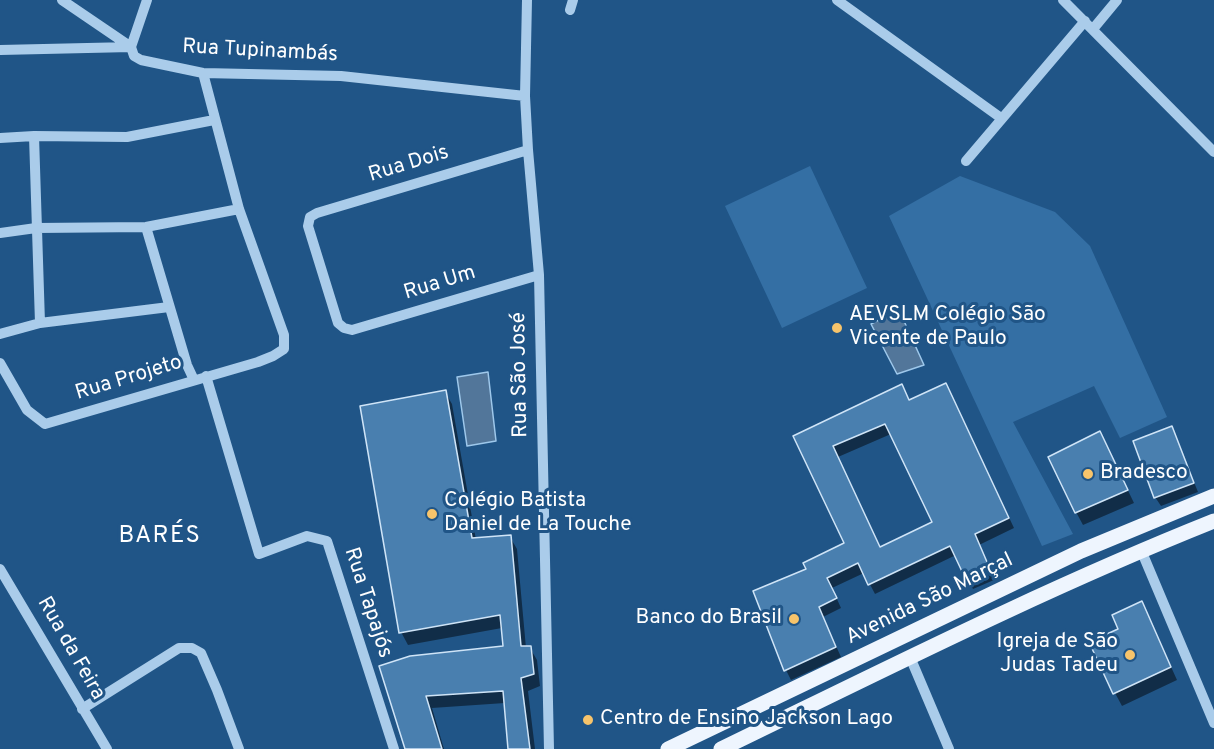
<!DOCTYPE html>
<html>
<head>
<meta charset="utf-8">
<style>
  body { margin:0 }
  canvas { display:block; background:#205587 }
</style>
</head>
<body>
<canvas width="1214" height="749"></canvas>
<script>
const c = document.querySelector('canvas').getContext('2d');
c.lineJoin = 'round';
function fill(path, color) {
  c.fillStyle = color;
  c.fill(path, 'evenodd');
}
function trace(path, color, width, dash) {
  c.strokeStyle = color;
  c.lineWidth = width;
  c.lineCap = dash ? 'butt' : 'round';
  c.setLineDash(dash || []);
  c.stroke(path);
}
function write(font, color, halo, rows, align = 'center') {
  c.font = font + ' Overpass,sans-serif';
  c.lineWidth = 6;
  c.setLineDash([]);
  c.textBaseline = 'middle';
  c.strokeStyle = halo;
  c.fillStyle = color;
  for (const [text, x, y, turn = 0] of rows) {
    c.save();
    c.translate(x, y);
    c.rotate((+turn || 0) * Math.PI / 180);
    c.textAlign = isNaN(turn) ? turn : align;
    if (halo) c.strokeText(text, 0, 0);
    c.fillText(text, 0, 0);
    c.restore();
  }
}
fill(new Path2D(`
  M 810,166 L 867,288 L 782,328 L 725,206 Z
  M 960,176 L 1055,212 L 1090,246 L 1167,417 L 1120,438 L 1094,386 L 1013,422 L 1073,534 L 1042,546 L 889,216 Z`), '#346fa4');
const water = new Path2D(`
  M 899,310 L 924,365 L 897,374 L 871,324 Z
  M 488,372 L 496,441 L 467,446 L 457,377 Z`);
fill(water, '#52769a');
trace(water, '#9ec8eb', 1.5);
fill(new Path2D(`
  M 445,392 L 452,404 L 476,540 L 510,537 L 517,549 L 526,648 L 530,648 L 537,660 L 540,686 L 528,691 L 535,749 L 510,749 L 505,703 L 432,708 L 444,749 L 407,749 L 380,667 L 504,647 L 502,628 L 408,645 L 401,632 Z
  M 951,394 L 1014,528 L 979,545 L 994,580 L 973,589 L 956,555 L 875,594 L 864,573 L 832,588 L 841,608 L 823,617 L 841,657 L 791,680 L 786,670 L 808,570 L 846,544 L 795,436 L 909,402 ZM 891,434 L 934,523 L 880,548 L 838,457 Z
  M 1172,428 L 1198,492 L 1161,506 L 1155,497 Z
  M 1106,445 L 1134,503 L 1083,525 L 1076,512 Z
  M 1148,616 L 1177,680 L 1122,706 L 1115,693 L 1120,630 Z`), '#0007');
const building = new Path2D(`
  M 946,383 L 1009,518 L 975,534 L 990,569 L 966,580 L 950,546 L 868,585 L 858,563 L 827,578 L 837,598 L 819,607 L 836,647 L 784,671 L 753,591 L 806,569 L 803,563 L 844,543 L 793,436 L 902,384 L 909,400 ZM 885,424 L 932,522 L 880,547 L 833,446 Z
  M 446,390 L 472,538 L 511,535 L 521,646 L 531,646 L 534,674 L 521,678 L 530,749 L 508,749 L 503,691 L 426,696 L 442,749 L 405,749 L 379,666 L 410,656 L 503,646 L 500,615 L 399,633 L 360,406 Z
  M 1172,426 L 1194,483 L 1154,498 L 1133,441 Z
  M 1100,431 L 1128,490 L 1075,513 L 1048,457 Z
  M 1142,601 L 1171,667 L 1113,694 L 1089,642 L 1118,629 L 1112,615 Z`);
fill(building, '#497faf');
trace(building, '#cfe4f7', 1.5);
trace(new Path2D(`
  M 62,0 L 131,47
  M 527,0 L 525,96 L 528,150 L 539,275 L 549,749
  M 837,0 L 1001,118
  M 1063,0 L 1214,152
  M 570,10 L 573,0
  M 1093,29 L 1117,0
  M 131,47 L 134,56 L 141,60 L 203,73 L 341,76 L 525,96
  M 131,47 L 147,0
  M 0,50 L 131,47
  M 34,136 L 40,323
  M 0,138 L 34,136 L 127,137 L 214,120
  M 528,150 L 317,213 L 310,217 L 308,226 L 338,323 L 344,328 L 352,330 L 539,275
  M 966,161 L 1085,21
  M 146,227 L 187,365 L 194,380
  M 0,233 L 36,228 L 146,227 L 239,209
  M 0,334 L 40,323 L 169,307
  M 0,363 L 27,410 L 45,424 L 258,362 L 273,356 L 284,349 L 284,335 L 239,209 L 203,73
  M 206,376 L 259,554 L 307,536 L 327,541 L 394,749
  M 1141,550 L 1214,723
  M 0,569 L 107,749
  M 910,657 L 949,749
  M 82,709 L 179,648 L 192,648 L 201,653 L 217,690 L 239,749`), '#aaccea', 10);
trace(new Path2D(`
  M 668,749 L 1081,551 L 1214,496
  M 721,749 C 884,670 1046,588 1214,521`), '#eef5fe', 15);
for (const [x, y, r, color] of [
  [837,328,6,"#f7c46b"],
  [1088,474,6,"#f7c46b"],
  [432,514,6,"#f7c46b"],
  [794,619,6,"#f7c46b"],
  [1130,655,6,"#f7c46b"],
  [588,720,6,"#f7c46b"]
]) {
  const dot = new Path2D();
  dot.arc(x, y, r, 0, 2 * Math.PI);
  c.fillStyle = color;
  c.fill(dot);
  trace(dot, '#205587', 2);
}
write('21px', '#fff', '#205587', [
  ["Rua Tupinambás",260,52,3],
  ["Rua Dois",409,165,-17],
  ["Rua Um",440,284,-17],
  ["Rua São José",521,375,-91],
  ["Rua Projeto",129,379,-17],
  ["Avenida São Marçal",930,600,-26],
  ["Rua Tapajós",367,603,72],
  ["Rua da Feira",70,649,60]
]);
write('21px', '#fff', '#205587', [
  ["AEVSLM Colégio São",849,316],
  ["Vicente de Paulo",849,340],
  ["Bradesco",1100,474],
  ["Colégio Batista",444,502],
  ["Daniel de La Touche",444,526],
  ["Banco do Brasil",782,619,"right"],
  ["Igreja de São",1118,643,"right"],
  ["Judas Tadeu",1118,667,"right"],
  ["Centro de Ensino Jackson Lago",600,720]
], 'left');
c.letterSpacing = '1.5px';
write('24px', '#fff', '#205587', [
  ["BARÉS",160,537]
]);
c.letterSpacing = '0px';
</script>
</body>
</html>
